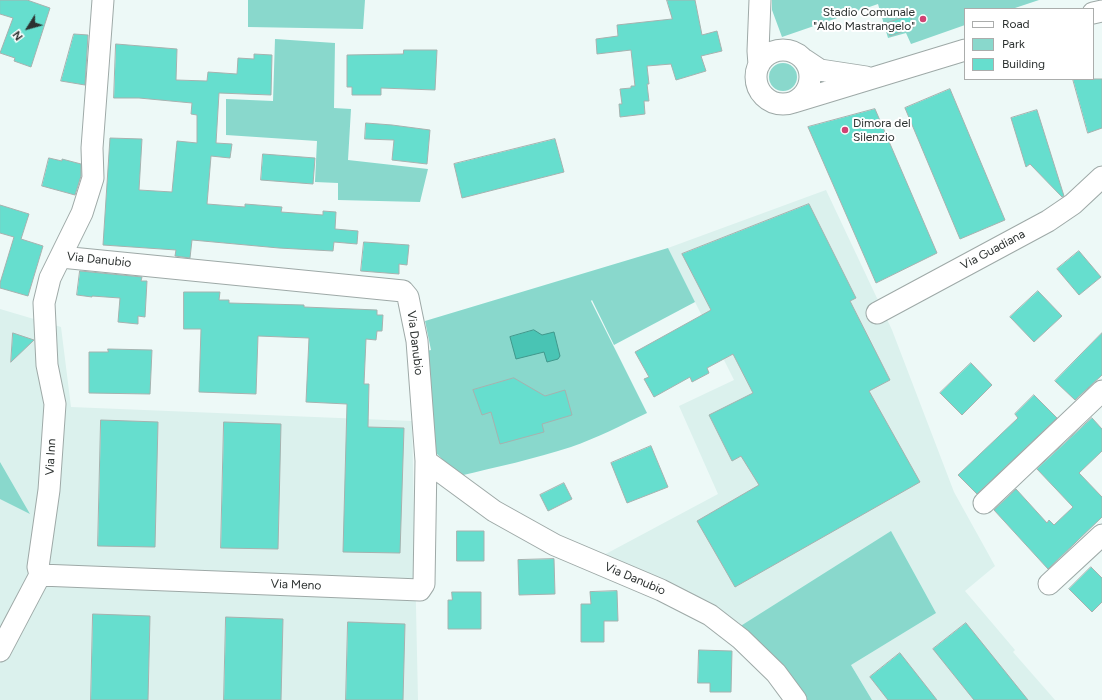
<!DOCTYPE html>
<html>
<head>
<meta charset="utf-8">
<style>
  body { margin:0 }
  #map { position:relative; width:1102px; height:700px; overflow:hidden; background:#edf9f7; font-family:Figtree,sans-serif }
  canvas { display:block }
  .legend { position:absolute; left:964px; top:8px; width:130px; height:72px; box-sizing:border-box; background:#fff; border:1px solid #abadac; margin:0; padding:5px 7px; list-style:none; font-size:12px; color:#2c3130 }
  .legend li { display:flex; align-items:center; gap:8px; height:20px }
  .legend b { width:20px; border:1px solid #abadac }
  .north { position:absolute; left:8px; top:8px; width:40px; height:40px; -webkit-text-stroke:3px #fff; paint-order:stroke; rotate:233deg; font-size:11px; font-weight:700; line-height:16px; text-align:center; color:#2c3130 }
  .north::after { content:''; display:block; margin:auto; width:14px; height:18px; background:#2c3130; clip-path:polygon(50% 0,100% 100%,50% 72%,0 100%) }
</style>
</head>
<body>
<div id="map">
<canvas width="1102" height="700"></canvas>
<ul class="legend">
<li><b style="height:5px;background:#fff"></b>Road</li>
<li><b style="height:11px;background:#89d8cc"></b>Park</li>
<li><b style="height:11px;background:#66dece"></b>Building</li>
</ul>
<div class="north">N</div>
</div>
<script>
const c = document.querySelector('canvas').getContext('2d');
c.lineJoin = 'round';
function fill(path, color) {
  c.fillStyle = color;
  c.fill(path, 'evenodd');
}
function trace(path, color, width, dash) {
  c.strokeStyle = color;
  c.lineWidth = width;
  c.lineCap = dash ? 'butt' : 'round';
  c.setLineDash(dash || []);
  c.stroke(path);
}
function write(font, color, halo, rows, align = 'center') {
  c.font = font + ' Figtree,sans-serif';
  c.lineWidth = 4;
  c.setLineDash([]);
  c.textBaseline = 'middle';
  c.strokeStyle = halo;
  c.fillStyle = color;
  for (const [text, x, y, turn = 0] of rows) {
    c.save();
    c.translate(x, y);
    c.rotate((+turn || 0) * Math.PI / 180);
    c.textAlign = isNaN(turn) ? turn : align;
    if (halo) c.strokeText(text, 0, 0);
    c.fillText(text, 0, 0);
    c.restore();
  }
}
fill(new Path2D(`
  M 826,190 L 892,330 L 954,492 L 995,566 L 965,591 L 1015,650 L 1013,652 L 1055,700 L 872,700 L 851,665 L 739,627 L 602,556 L 718,494 L 679,406 L 734,380 L 668,248 Z
  M 0,309 L 61,327 L 71,407 L 412,421 L 418,700 L 0,700 Z`), '#dbf1ed');
fill(new Path2D(`
  M 248,0 L 365,0 L 363,29 L 248,27 Z
  M 772,0 L 1039,0 L 1012,9 L 965,9 L 965,25 L 911,44 L 906,33 L 888,38 L 878,4 L 782,37 L 772,10 Z
  M 275,39 L 335,43 L 334,108 L 351,109 L 348,160 L 428,169 L 420,202 L 338,200 L 338,183 L 315,182 L 317,141 L 226,135 L 226,99 L 273,101 Z
  M769 77a14 14 0 1 1 28 0a14 14 0 1 1-28 0Z
  M 668,248 L 695,302 L 614,345 L 592,300 L 591,301 L 647,413 C 622,425 597,438 571,447 C 534,459 497,467 459,476 L 433,450 L 426,351 L 431,350 L 425,321 Z
  M 0,462 L 30,514 L 0,499 Z
  M 891,531 L 936,613 L 851,665 L 872,700 L 803,700 L 739,627 Z`), '#89d8cc');
const water = new Path2D(`
  M 534,330 L 542,335 L 554,332 L 560,356 L 558,359 L 547,362 L 544,352 L 516,359 L 510,337 Z`);
fill(water, '#49c4b4');
trace(water, '#40988c', 1);
const building = new Path2D(`
  M 0,0 L 27,0 L 50,8 L 31,67 L 14,61 L 15,58 L 0,53 L 13,18 L 0,14 Z
  M 667,0 L 695,0 L 702,35 L 717,31 L 722,51 L 701,56 L 706,71 L 676,80 L 671,64 L 647,66 L 649,84 L 647,84 L 649,101 L 644,101 L 645,114 L 620,117 L 619,104 L 622,104 L 620,89 L 631,88 L 631,86 L 635,86 L 631,50 L 597,54 L 596,39 L 618,36 L 617,25 L 672,19 Z
  M 910,15 L 914,27 L 890,36 L 885,24 Z
  M 74,34 L 88,35 L 85,85 L 61,81 Z
  M 116,44 L 177,49 L 176,80 L 207,81 L 208,72 L 237,74 L 238,58 L 254,59 L 254,54 L 272,55 L 271,95 L 219,93 L 216,143 L 232,144 L 230,158 L 211,156 L 207,204 L 245,207 L 245,204 L 282,207 L 281,212 L 323,215 L 323,211 L 336,212 L 335,229 L 358,231 L 357,244 L 334,242 L 333,251 L 279,248 L 192,240 L 190,258 L 175,256 L 176,250 L 103,245 L 110,138 L 142,139 L 139,190 L 172,192 L 177,141 L 197,143 L 197,115 L 191,114 L 192,103 L 139,98 L 114,98 Z
  M 404,50 L 437,50 L 435,90 L 381,88 L 381,95 L 352,95 L 352,87 L 347,87 L 347,55 L 403,54 Z
  M 1073,79 L 1102,79 L 1102,128 L 1088,133 Z
  M 950,89 L 1005,220 L 960,239 L 905,108 Z
  M 875,109 L 937,253 L 876,283 L 808,127 Z
  M 1037,110 L 1064,196 L 1062,197 L 1030,164 L 1026,167 L 1011,118 Z
  M 366,123 L 392,125 L 430,130 L 427,164 L 392,160 L 394,140 L 365,139 Z
  M 555,139 L 564,172 L 462,198 L 454,164 Z
  M 263,154 L 315,158 L 313,184 L 261,180 Z
  M 49,158 L 62,161 L 62,159 L 81,164 L 81,176 L 75,195 L 42,186 Z
  M 809,204 L 856,298 L 850,301 L 890,380 L 869,391 L 920,482 L 735,587 L 697,521 L 759,485 L 741,456 L 732,461 L 709,415 L 753,393 L 733,354 L 707,368 L 709,373 L 692,382 L 690,377 L 654,397 L 644,379 L 649,377 L 635,352 L 711,310 L 682,254 Z
  M 0,205 L 29,214 L 21,239 L 43,246 L 28,296 L 0,288 L 0,283 L 14,237 L 0,233 Z
  M 364,242 L 409,245 L 407,265 L 399,264 L 399,274 L 361,271 Z
  M 1079,251 L 1101,277 L 1079,295 L 1057,269 Z
  M 80,271 L 142,277 L 141,281 L 147,281 L 145,317 L 138,316 L 138,324 L 118,322 L 120,298 L 92,296 L 92,297 L 77,295 Z
  M 1038,291 L 1062,316 L 1034,342 L 1010,317 Z
  M 184,292 L 220,292 L 219,300 L 229,300 L 229,303 L 304,305 L 304,307 L 377,310 L 377,315 L 383,315 L 382,331 L 377,331 L 376,340 L 366,339 L 364,384 L 369,384 L 368,427 L 404,428 L 400,553 L 343,552 L 347,404 L 306,402 L 309,338 L 258,336 L 256,394 L 199,392 L 201,329 L 184,329 Z
  M 13,333 L 34,340 L 11,362 Z
  M 1102,333 L 1102,375 L 1075,400 L 1055,381 Z
  M 108,349 L 152,350 L 150,394 L 89,393 L 89,352 L 108,352 Z
  M 971,363 L 992,385 L 962,415 L 940,393 Z
  M 514,378 L 545,396 L 565,390 L 572,415 L 542,424 L 544,432 L 500,444 L 491,412 L 482,415 L 473,390 Z
  M 1034,395 L 1057,418 L 977,494 L 958,475 L 1018,418 L 1015,414 Z
  M 1092,418 L 1102,429 L 1102,451 L 1079,473 L 1102,497 L 1102,517 L 1048,569 L 994,510 L 1016,489 L 1047,523 L 1049,520 L 1054,525 L 1073,507 L 1037,469 Z
  M 101,420 L 158,422 L 155,547 L 98,546 Z
  M 224,422 L 281,424 L 278,549 L 221,548 Z
  M 651,446 L 668,487 L 627,503 L 611,463 Z
  M 564,483 L 572,499 L 548,511 L 540,495 Z
  M 457,531 L 484,531 L 484,561 L 457,561 Z
  M 554,559 L 555,594 L 519,595 L 518,560 Z
  M 1091,567 L 1102,578 L 1102,602 L 1092,612 L 1069,589 Z
  M 617,591 L 618,621 L 604,621 L 604,642 L 581,642 L 581,604 L 591,604 L 590,592 Z
  M 452,592 L 481,592 L 481,629 L 448,629 L 448,600 L 452,600 Z
  M 93,614 L 150,616 L 148,700 L 91,700 Z
  M 226,617 L 283,619 L 281,700 L 224,700 Z
  M 348,622 L 405,624 L 403,700 L 346,700 Z
  M 966,623 L 1028,700 L 974,700 L 933,649 Z
  M 699,650 L 732,651 L 731,692 L 710,692 L 710,683 L 698,683 Z
  M 900,653 L 937,700 L 888,700 L 870,677 Z`);
fill(building, '#66dece');
trace(building, '#a6b2af', 1);
const minor = new Path2D(`
  M 1093,13 L 1102,11
  M756 77a27 27 0 1 1 54 0a27 27 0 1 1-54 0Z
  M 805,60 L 820,70 L 866,77
  M 759,65 L 758,51 L 760,0
  M 794,102 L 965,50
  M 877,313 L 1048,221 L 1073,204 L 1102,177
  M 426,461 L 494,511 L 555,545 L 661,590 L 710,615 L 741,639 L 776,673 L 796,700
  M 984,503 L 1102,391
  M 40,575 L 420,590 L 424,584 L 426,461 L 417,341 L 408,297 L 403,291 L 61,257
  M 1049,584 L 1102,535
  M 0,651 L 40,575 L 38,567 L 49,490 L 55,404 L 47,365 L 44,303 L 50,278 L 82,213 L 93,178 L 92,148 L 103,0`);
trace(minor, '#9ea9a7', 23);
trace(minor, '#fff', 21);
for (const [x, y, r, color] of [
  [923,19,4,"#d04374"],
  [845,130,4,"#d04374"]
]) {
  const dot = new Path2D();
  dot.arc(x, y, r, 0, 2 * Math.PI);
  c.fillStyle = color;
  c.fill(dot);
  trace(dot, '#fff', 1.5);
}
write('12px', '#2c3130', '#fff', [
  ["Stadio Comunale",915,12],
  ["\"Aldo Mastrangelo\"",915,26],
  ["Dimora del",853,123,"left"],
  ["Silenzio",853,137,"left"]
], 'right');
write('12px', '#2c3130', '#fff', [
  ["Via Guadiana",993,250,-28],
  ["Via Danubio",99,260,6],
  ["Via Danubio",415,343,83],
  ["Via Inn",51,457,-87],
  ["Via Danubio",635,579,23],
  ["Via Meno",296,585,2]
]);
</script>
</body>
</html>
